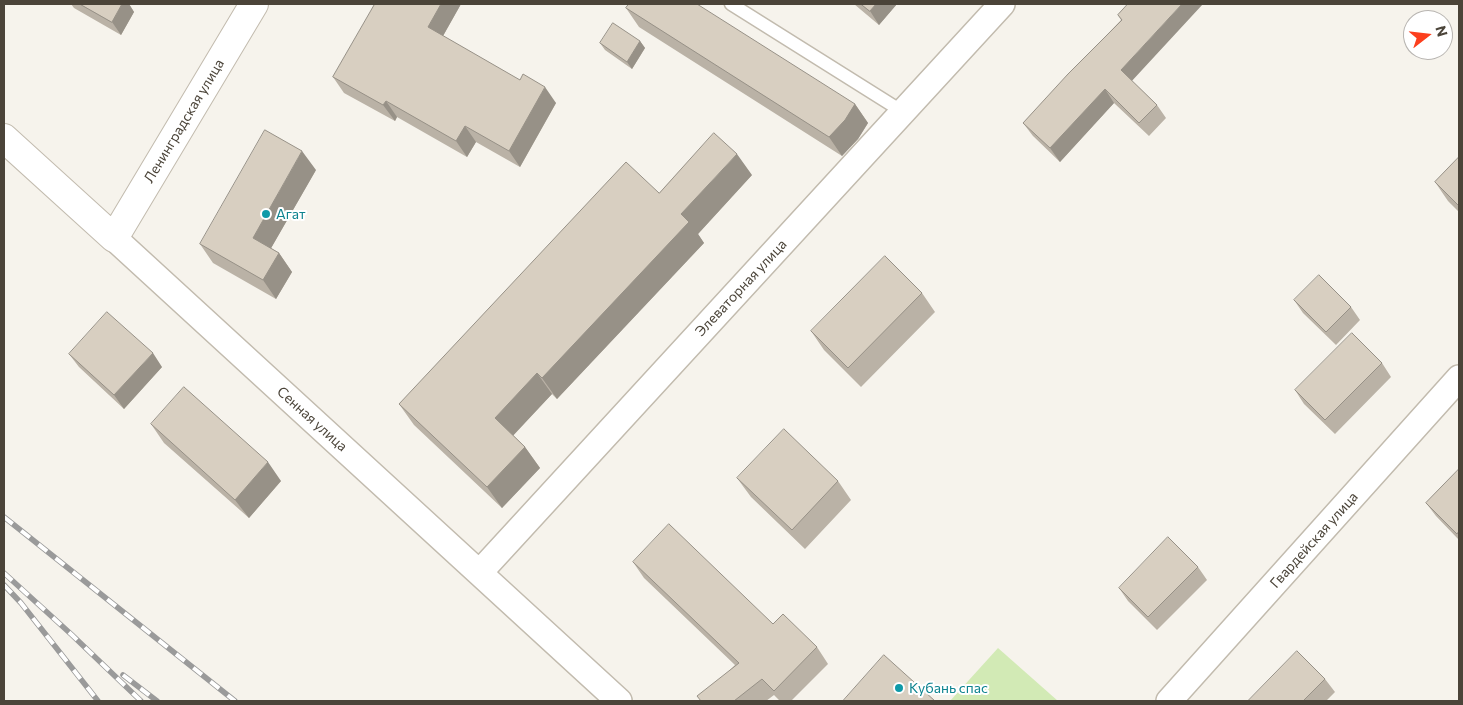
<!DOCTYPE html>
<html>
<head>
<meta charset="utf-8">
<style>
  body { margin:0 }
  #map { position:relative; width:1463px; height:705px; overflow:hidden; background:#f6f3ec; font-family:Commissioner,sans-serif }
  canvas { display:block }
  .frame { position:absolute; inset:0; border:5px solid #4b4439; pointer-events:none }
  .north { position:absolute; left:1403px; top:10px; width:50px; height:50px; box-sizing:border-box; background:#fff; border:1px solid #b7b4b0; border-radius:50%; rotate:74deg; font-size:14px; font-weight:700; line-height:20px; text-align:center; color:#4b4439 }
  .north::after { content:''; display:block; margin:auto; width:18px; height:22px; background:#fc3f1d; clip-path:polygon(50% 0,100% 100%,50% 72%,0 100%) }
</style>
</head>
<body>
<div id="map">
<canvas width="1463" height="705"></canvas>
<div class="frame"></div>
<div class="north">N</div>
</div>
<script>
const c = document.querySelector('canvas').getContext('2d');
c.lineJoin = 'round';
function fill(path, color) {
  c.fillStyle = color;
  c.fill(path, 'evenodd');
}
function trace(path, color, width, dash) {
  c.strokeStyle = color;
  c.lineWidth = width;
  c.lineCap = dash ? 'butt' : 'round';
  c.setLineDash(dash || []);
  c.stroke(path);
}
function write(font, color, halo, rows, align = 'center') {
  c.font = font + ' Commissioner,sans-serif';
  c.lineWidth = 4;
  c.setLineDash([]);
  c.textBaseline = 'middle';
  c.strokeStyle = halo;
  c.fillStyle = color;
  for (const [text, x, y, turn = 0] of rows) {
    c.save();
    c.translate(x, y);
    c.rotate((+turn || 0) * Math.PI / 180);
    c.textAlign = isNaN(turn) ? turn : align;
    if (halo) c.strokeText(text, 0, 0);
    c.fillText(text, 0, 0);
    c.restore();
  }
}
fill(new Path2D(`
  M 998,648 L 1058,701 L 950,701 Z`), '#d2eab5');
const service = new Path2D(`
  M 731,4 L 903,112`);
const minor = new Path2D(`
  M 114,238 L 619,701
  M 480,572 L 1002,4
  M 1169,701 L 1459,378`);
const tertiary = new Path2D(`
  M 4,138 L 114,238 L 254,4`);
trace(service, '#c2bbae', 15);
trace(minor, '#c2bbae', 28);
trace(tertiary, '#c2bbae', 30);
trace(service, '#fff', 12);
trace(minor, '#fff', 25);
trace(tertiary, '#fff', 28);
const rail = new Path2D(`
  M 4,517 L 235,701
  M 4,573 L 72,635 L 141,701
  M 4,585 L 21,603 L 98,701
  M 123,675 L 157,701`);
trace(rail, '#9a9a9a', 5.5);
trace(rail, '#fff', 4, [11]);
fill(new Path2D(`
  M 71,4 L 129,4 L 134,12 L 121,35 L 74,8 Z
  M 375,4 L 461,4 L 443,36 L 556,103 L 520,167 L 476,142 L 467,157 L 397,117 L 395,121 L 344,93 L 333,77 Z
  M 854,4 L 897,4 L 879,25 Z
  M 1128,4 L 1132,81 L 1157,105 L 1166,118 L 1149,136 L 1114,103 L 1060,162 L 1033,136 L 1023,123 L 1121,20 L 1118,15 Z
  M 626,8 L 855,104 L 868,123 L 858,139 L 842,156 L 639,27 Z
  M 640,41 L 645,48 L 632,69 L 605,50 L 600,43 Z
  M 1459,157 L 1459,212 L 1448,201 L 1435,182 Z
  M 316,170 L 271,248 L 279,253 L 292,272 L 276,299 L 213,263 L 200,244 Z
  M 752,175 L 698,234 L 704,243 L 557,399 L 552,394 L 513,435 L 525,447 L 540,468 L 502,508 L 414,425 L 399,404 L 659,193 Z
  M 922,293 L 935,312 L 861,387 L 824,350 L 811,331 Z
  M 1294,300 L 1351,307 L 1360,320 L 1336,345 L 1303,313 Z
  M 69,354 L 162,367 L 124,409 L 79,367 Z
  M 1382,363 L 1391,377 L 1335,434 L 1304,404 L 1295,390 Z
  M 151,424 L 281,481 L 249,518 L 164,443 Z
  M 1459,469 L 1459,540 L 1436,516 L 1426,503 Z
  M 737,478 L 838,481 L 851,500 L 805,549 L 751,497 Z
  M 633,562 L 773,624 L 817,647 L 828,664 L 791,701 L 780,701 L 774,695 L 766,701 L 700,701 L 735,665 L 644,578 Z
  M 1198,567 L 1207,580 L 1157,630 L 1128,601 L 1119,588 Z
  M 1325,679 L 1335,692 L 1326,701 L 1248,701 Z`), '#bab2a6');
fill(new Path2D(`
  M 122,4 L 129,4 L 134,12 L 121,35 L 112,22 Z
  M 441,4 L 461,4 L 439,43 L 428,27 Z
  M 876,4 L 897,4 L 879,25 L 870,11 Z
  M 1182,4 L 1203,4 L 1130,83 L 1121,70 Z
  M 640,41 L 645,48 L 632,69 L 627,62 Z
  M 545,87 L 556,103 L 520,167 L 509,151 Z
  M 1105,89 L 1114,103 L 1060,162 L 1050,148 Z
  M 386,101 L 397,117 L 395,121 L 383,105 Z
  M 855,104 L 868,123 L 858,139 L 842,156 L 829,137 Z
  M 465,126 L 476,142 L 467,157 L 456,141 Z
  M 302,151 L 316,170 L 266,257 L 253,238 Z
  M 737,154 L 752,175 L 698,234 L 704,243 L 557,399 L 542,378 L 681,214 Z
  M 279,253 L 292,272 L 276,299 L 263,280 Z
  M 153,353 L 162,367 L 124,409 L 114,395 Z
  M 537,373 L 552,394 L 510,439 L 495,418 Z
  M 525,447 L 540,468 L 502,508 L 487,487 Z
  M 268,462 L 281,481 L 249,518 L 235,500 Z`), '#979187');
const building = new Path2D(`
  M 80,4 L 122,4 L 112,22 Z
  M 375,4 L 441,4 L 428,27 L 520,80 L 523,74 L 545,87 L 509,151 L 465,126 L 456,141 L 386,101 L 383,105 L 333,77 Z
  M 629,4 L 697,4 L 855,104 L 845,120 L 829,137 L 626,8 Z
  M 861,4 L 876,4 L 870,11 Z
  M 1128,4 L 1182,4 L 1121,70 L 1157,105 L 1139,123 L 1105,89 L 1050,148 L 1023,123 L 1068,74 L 1122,20 L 1118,15 Z
  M 613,23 L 640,41 L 627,62 L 600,43 Z
  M 265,130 L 302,151 L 253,238 L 279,253 L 263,280 L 200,244 Z
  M 714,133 L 737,154 L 681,214 L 689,222 L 542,378 L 537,373 L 495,418 L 525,447 L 487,487 L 399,404 L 626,162 L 659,193 Z
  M 1459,157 L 1459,206 L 1435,182 Z
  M 885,256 L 922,293 L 848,368 L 811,331 Z
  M 1319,275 L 1351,307 L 1326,332 L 1294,300 Z
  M 107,312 L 153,353 L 114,395 L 69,354 Z
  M 1352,333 L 1382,363 L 1325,420 L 1295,390 Z
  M 184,387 L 268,462 L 235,500 L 151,424 Z
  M 784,429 L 838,481 L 792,530 L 737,478 Z
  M 1459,469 L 1459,531 L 1457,534 L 1426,503 Z
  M 669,524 L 773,624 L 783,614 L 817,647 L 774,691 L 762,679 L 734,701 L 701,701 L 697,696 L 739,663 L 633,562 Z
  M 1168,537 L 1198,567 L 1148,617 L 1119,588 Z
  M 1297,651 L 1325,679 L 1303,701 L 1248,701 Z
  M 884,655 L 935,701 L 843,701 Z`);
fill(building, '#d8cfc1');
trace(building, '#979187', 1);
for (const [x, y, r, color] of [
  [266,214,5,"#0f9aa8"],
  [899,688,5,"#0f9aa8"]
]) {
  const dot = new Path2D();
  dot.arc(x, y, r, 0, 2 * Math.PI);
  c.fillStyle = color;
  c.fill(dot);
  trace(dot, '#fff', 2);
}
write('14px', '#4b4439', '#fff', [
  ["Ленинградская улица",184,121,-59],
  ["Элеваторная улица",741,288,-47],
  ["Сенная улица",312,419,42],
  ["Гвардейская улица",1314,540,-48]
]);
write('14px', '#0d838f', '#fff', [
  ["Агат",276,214],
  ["Кубань спас",909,688]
], 'left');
</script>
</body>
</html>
